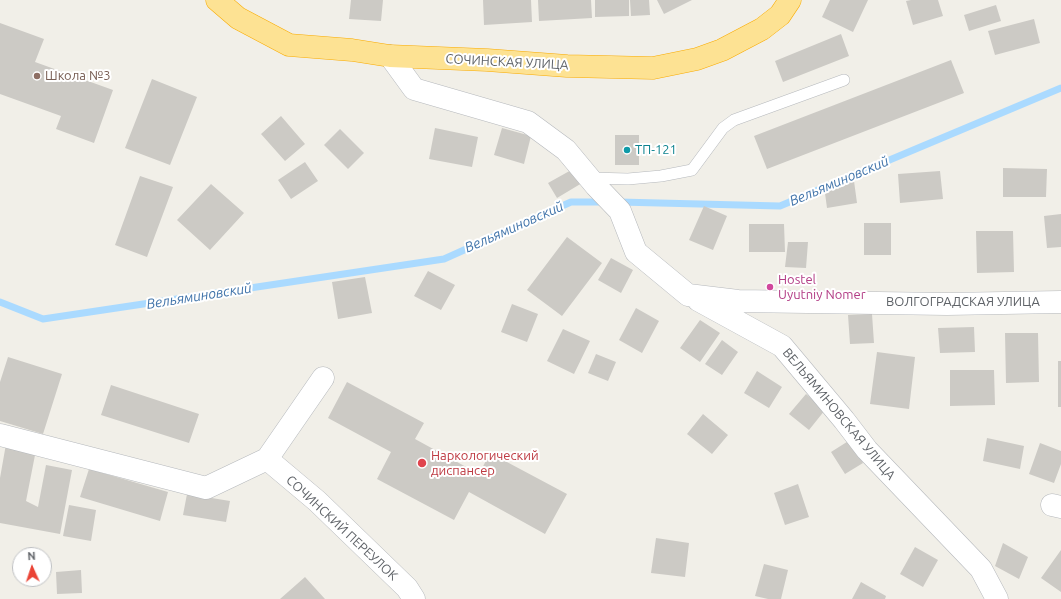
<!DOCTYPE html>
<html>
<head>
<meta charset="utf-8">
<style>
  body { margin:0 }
  #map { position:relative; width:1061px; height:599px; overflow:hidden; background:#f1efe8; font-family:Ubuntu,sans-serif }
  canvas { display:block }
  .north { position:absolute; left:12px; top:547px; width:40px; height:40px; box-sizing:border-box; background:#fff; border:1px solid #bfc1c3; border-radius:50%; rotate:357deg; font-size:11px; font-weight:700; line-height:16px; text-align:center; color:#5f6368 }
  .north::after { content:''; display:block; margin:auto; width:14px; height:18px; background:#ea4335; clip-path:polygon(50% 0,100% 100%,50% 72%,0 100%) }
</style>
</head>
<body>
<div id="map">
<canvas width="1061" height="599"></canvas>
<div class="north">N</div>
</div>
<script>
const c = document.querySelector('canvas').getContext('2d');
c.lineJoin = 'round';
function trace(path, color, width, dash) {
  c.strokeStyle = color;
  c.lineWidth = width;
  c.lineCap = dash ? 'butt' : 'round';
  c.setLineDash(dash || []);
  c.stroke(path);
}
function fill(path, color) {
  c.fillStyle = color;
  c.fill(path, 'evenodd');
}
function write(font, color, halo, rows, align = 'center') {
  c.font = font + ' Ubuntu,sans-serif';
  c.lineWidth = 4;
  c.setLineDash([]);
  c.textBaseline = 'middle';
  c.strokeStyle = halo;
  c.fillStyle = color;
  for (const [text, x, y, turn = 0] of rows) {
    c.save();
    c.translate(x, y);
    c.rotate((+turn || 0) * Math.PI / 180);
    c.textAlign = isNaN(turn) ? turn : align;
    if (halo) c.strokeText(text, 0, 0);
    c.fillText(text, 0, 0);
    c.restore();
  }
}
trace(new Path2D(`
  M 619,202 L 780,206 L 1061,88
  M 0,302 L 43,319 L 444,259 L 571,202 L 604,202`), '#aadaff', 7);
fill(new Path2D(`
  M 351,0 L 383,0 L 381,21 L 349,19 Z
  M 483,0 L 531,0 L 532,22 L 484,25 Z
  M 538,0 L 591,0 L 592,18 L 539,21 Z
  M 595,0 L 629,0 L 629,16 L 595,17 Z
  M 630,0 L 649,0 L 650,15 L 631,16 Z
  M 657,0 L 692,0 L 664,14 Z
  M 830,0 L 868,0 L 853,32 L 822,17 Z
  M 911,0 L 938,0 L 943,16 L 913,25 L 906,1 Z
  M 996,5 L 1001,21 L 969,31 L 964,15 Z
  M 1034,19 L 1040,43 L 995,55 L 988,31 Z
  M 0,23 L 44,39 L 35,62 L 113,90 L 94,143 L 56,129 L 61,116 L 0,94 Z
  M 841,34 L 849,56 L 783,82 L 775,61 Z
  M 951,60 L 964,93 L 767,169 L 754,136 Z
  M 152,79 L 197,97 L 170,165 L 125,148 Z
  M 281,116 L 305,144 L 285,161 L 261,134 Z
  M 435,128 L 478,137 L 472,167 L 429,159 Z
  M 502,128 L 531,136 L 524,164 L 494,155 Z
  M 340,129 L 364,153 L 348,169 L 324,145 Z
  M 615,135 L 639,135 L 639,165 L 615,165 Z
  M 305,162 L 318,181 L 291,199 L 278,180 Z
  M 1003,168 L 1047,169 L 1046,197 L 1003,197 Z
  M 573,169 L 582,183 L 557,198 L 548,183 Z
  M 940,171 L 943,199 L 900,203 L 898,174 Z
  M 140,176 L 173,187 L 147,257 L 115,245 Z
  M 854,181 L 857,203 L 827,208 L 824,186 Z
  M 211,184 L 244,213 L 210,250 L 177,220 Z
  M 704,206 L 727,216 L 713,250 L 689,240 Z
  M 1061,214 L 1061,247 L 1047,248 L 1044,216 Z
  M 864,223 L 891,223 L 891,255 L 864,255 Z
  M 749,224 L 784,224 L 785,252 L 749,252 Z
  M 976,231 L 1013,231 L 1014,272 L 977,273 Z
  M 567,237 L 602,263 L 562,316 L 527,290 Z
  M 788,242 L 808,242 L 806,268 L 785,267 Z
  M 611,258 L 633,270 L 621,293 L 598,280 Z
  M 428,271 L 455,285 L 441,310 L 414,296 Z
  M 365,277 L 372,313 L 338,319 L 332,282 Z
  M 512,304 L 538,314 L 527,342 L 501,332 Z
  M 636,308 L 659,321 L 642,353 L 619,340 Z
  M 872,314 L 874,343 L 850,344 L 848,315 Z
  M 700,320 L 720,333 L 700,362 L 680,348 Z
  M 974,327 L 975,352 L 940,353 L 938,328 Z
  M 563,329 L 590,341 L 574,374 L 547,361 Z
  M 1005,333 L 1038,333 L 1039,382 L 1006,383 Z
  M 722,340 L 738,352 L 722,375 L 705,364 Z
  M 877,352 L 915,357 L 909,409 L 870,404 Z
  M 596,354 L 616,362 L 608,381 L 588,373 Z
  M 8,357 L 62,374 L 43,434 L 0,421 L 0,382 Z
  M 1058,361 L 1061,361 L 1061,407 L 1058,407 Z
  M 950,370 L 994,370 L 995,405 L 950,406 Z
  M 757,371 L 782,387 L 769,408 L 744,393 Z
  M 347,382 L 424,423 L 415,439 L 479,474 L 490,453 L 567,494 L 545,534 L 469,492 L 454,520 L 377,479 L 391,452 L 328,418 Z
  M 111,385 L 199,414 L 189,443 L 101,415 Z
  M 806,394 L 825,410 L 809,430 L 789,414 Z
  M 703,414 L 728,435 L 712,454 L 687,434 Z
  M 987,438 L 1024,446 L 1020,469 L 983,461 Z
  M 850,440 L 863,463 L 845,474 L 831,452 Z
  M 1040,443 L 1061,451 L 1061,464 L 1054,483 L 1029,474 Z
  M 6,444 L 36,450 L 26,501 L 38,507 L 46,465 L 72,470 L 60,534 L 0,523 L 0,478 Z
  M 89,469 L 168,492 L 160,521 L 80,497 Z
  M 798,484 L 809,517 L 785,525 L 774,493 Z
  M 187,494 L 230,501 L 226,522 L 183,515 Z
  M 69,505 L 96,510 L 91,541 L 63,536 Z
  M 656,538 L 689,543 L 685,577 L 651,573 Z
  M 1003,543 L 1028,557 L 1019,579 L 995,566 Z
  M 915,547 L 938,560 L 923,587 L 900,574 Z
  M 1061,550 L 1061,592 L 1041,578 Z
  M 764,564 L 788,570 L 781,599 L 768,599 L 755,596 Z
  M 81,570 L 82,593 L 57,594 L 56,572 Z
  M 305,577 L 325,599 L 280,599 Z
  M 861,582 L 886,596 L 885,599 L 852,599 Z`), '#cccac5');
const lane = new Path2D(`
  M 590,178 L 628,179 L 661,176 L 692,170 L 723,128 L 734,120 L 844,80`);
const street = new Path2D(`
  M 390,56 L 414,89 L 528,122 L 566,150 L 596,186 L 620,211 L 636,252 L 688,295 L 738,301 L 947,304 L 1061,302
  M 698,300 L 782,346 L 844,420 L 867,450 L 981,569 L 997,599
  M 0,435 L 206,488 L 267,459 L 323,378
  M 267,459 L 317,501 L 407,588 L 414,599
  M 1052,505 L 1061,507`);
const highway = new Path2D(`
  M 217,0 L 238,18 L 289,45 L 352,50 L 390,56 L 487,60 L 567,66 L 653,68 L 697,59 L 722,50 L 762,29 L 780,15 L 790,0`);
trace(lane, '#b5b8bc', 12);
trace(street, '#b5b8bc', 23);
trace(highway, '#f9ab00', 23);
trace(lane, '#fff', 11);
trace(street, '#fff', 22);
trace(highway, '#fde293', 22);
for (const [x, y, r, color] of [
  [37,76,4,"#8d6e63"],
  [627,150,4,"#0f9aa8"],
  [770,287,4,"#d1479c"],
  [422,463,5,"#e0444e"]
]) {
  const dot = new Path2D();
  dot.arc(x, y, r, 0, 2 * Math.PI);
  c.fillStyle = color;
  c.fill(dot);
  trace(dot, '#fff', 1.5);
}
write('13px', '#5f6368', '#fff', [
  ["СОЧИНСКАЯ УЛИЦА",507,62,3],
  ["ВОЛГОГРАДСКАЯ УЛИЦА",963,302],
  ["ВЕЛЬЯМИНОВСКАЯ УЛИЦА",839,414,50],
  ["СОЧИНСКИЙ ПЕРЕУЛОК",342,528,43]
]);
write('13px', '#785e54', '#fff', [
  ["Школа №3",45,76]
], 'left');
write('13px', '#0d838f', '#fff', [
  ["ТП-121",635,150]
], 'left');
write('13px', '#b23c85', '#fff', [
  ["Hostel",778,280],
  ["Uyutniy Nomer",778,295]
], 'left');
write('13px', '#be3a42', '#fff', [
  ["Наркологический",431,456],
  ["диспансер",431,471]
], 'left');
write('italic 14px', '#4174aa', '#fff', [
  ["Вельяминовский",839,181,-23],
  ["Вельяминовский",514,227,-24],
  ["Вельяминовский",199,296,-9]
]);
</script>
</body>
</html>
